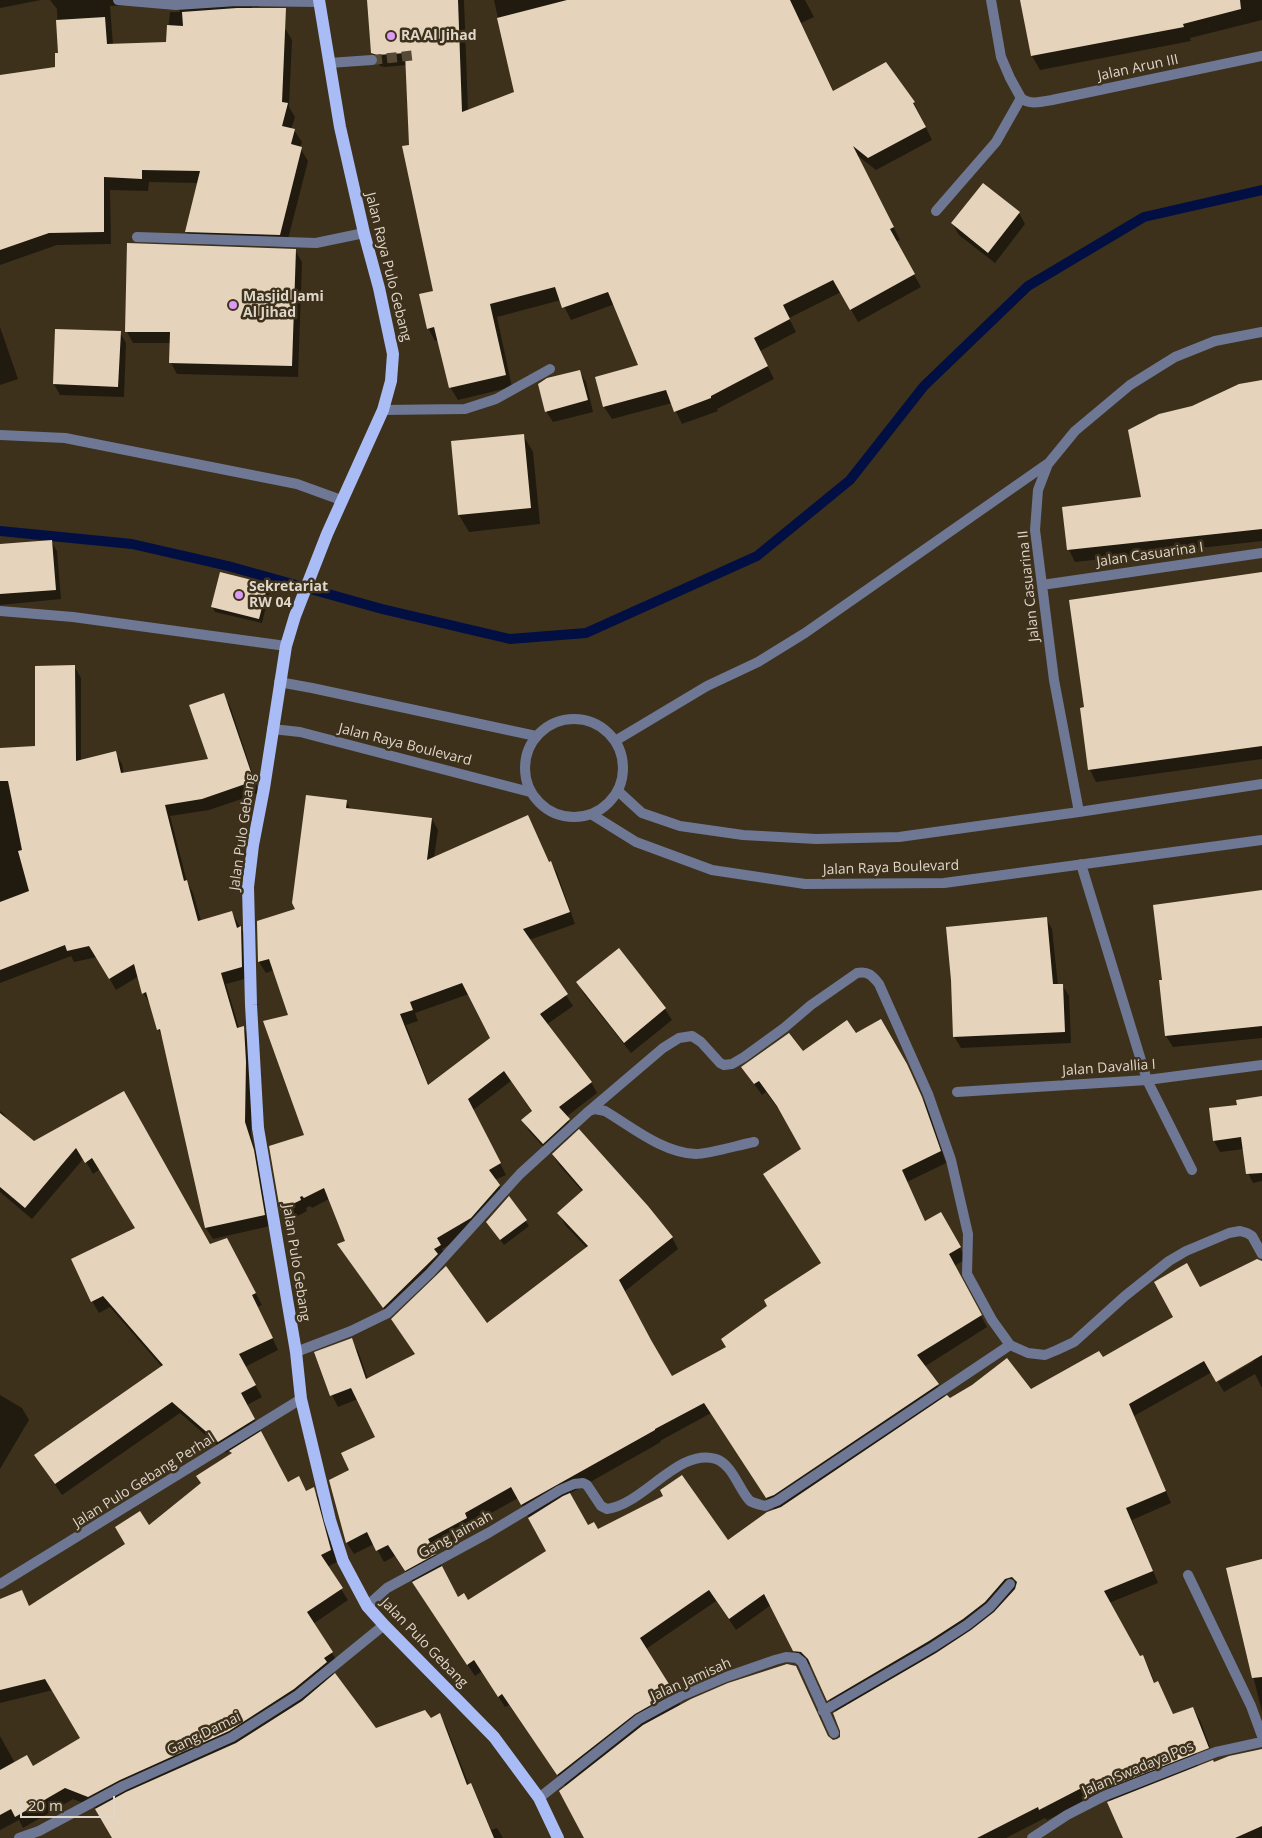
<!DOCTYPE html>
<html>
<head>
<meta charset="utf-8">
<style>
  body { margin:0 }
  #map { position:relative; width:1262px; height:1838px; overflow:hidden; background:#3e311c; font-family:"Open Sans",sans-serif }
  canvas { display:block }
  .scale { position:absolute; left:20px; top:1796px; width:95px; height:22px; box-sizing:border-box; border:2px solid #dfd7ca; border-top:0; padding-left:6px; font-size:15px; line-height:18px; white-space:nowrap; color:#dfd7ca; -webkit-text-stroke:4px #3e311c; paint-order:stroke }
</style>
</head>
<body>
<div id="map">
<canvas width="1262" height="1838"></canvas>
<div class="scale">20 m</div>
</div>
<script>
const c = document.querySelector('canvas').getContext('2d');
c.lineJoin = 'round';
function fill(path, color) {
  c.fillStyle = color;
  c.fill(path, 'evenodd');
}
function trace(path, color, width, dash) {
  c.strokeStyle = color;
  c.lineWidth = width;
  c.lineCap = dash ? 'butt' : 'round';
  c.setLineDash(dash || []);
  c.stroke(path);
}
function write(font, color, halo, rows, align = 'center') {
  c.font = font + ' "Open Sans",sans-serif';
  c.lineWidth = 5;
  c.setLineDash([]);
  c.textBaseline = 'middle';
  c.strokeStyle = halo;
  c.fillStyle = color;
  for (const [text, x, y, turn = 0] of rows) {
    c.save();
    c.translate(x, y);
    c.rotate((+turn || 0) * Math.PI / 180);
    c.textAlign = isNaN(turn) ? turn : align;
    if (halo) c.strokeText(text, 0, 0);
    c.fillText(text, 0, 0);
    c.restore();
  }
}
fill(new Path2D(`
  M 0,0 L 41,0 L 0,8 Z
  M 50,0 L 259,0 L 259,7 L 252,7 L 260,22 L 284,27 L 292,40 L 289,107 L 295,117 L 291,129 L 294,130 L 302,142 L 300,148 L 308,161 L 286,247 L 193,244 L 186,232 L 198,183 L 149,182 L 148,191 L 110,190 L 111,244 L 57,245 L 0,265 L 0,76 L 56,68 L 59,54 L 57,9 ZM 174,2 L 180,12 L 170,12 L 167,43 L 113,45 L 110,6 Z
  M 368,0 L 464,0 L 468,111 L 515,93 L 494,0 L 805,0 L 814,17 L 801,23 L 834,92 L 886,64 L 914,103 L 932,140 L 876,170 L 857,155 L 900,240 L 896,242 L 921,287 L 858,322 L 841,292 L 789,318 L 796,332 L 760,351 L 774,379 L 717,409 L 718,411 L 682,424 L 672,403 L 612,419 L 604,407 L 639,366 L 615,304 L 571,320 L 561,300 L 497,317 L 512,387 L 458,400 L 450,387 L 439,340 L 435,341 L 428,328 L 435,292 L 410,146 L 407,65 L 385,67 L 380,66 L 372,53 Z
  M 1021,0 L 1262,0 L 1262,20 L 1190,38 L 1191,41 L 1040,70 L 1032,56 Z
  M 1019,213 L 1025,224 L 995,263 L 959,235 L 952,223 Z
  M 295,250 L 302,262 L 298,377 L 177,374 L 171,363 L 171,343 L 133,343 L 127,332 Z
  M 0,327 L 18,379 L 0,385 Z
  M 56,330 L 120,332 L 126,343 L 124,397 L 60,395 L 54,384 Z
  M 579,371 L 586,382 L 593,412 L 553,422 L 546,411 Z
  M 1262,381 L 1262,541 L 1075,562 L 1069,550 L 1064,508 L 1143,498 L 1193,407 Z
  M 523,435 L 533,452 L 540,524 L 469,532 L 459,515 Z
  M 51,541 L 57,551 L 61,599 L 0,605 L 0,545 Z
  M 1262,574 L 1262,759 L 1096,782 L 1090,770 L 1082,709 L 1086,708 Z
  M 267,585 L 270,590 L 262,623 L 215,612 L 212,606 Z
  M 74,666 L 81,678 L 81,761 L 115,753 L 122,764 L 124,774 L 210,760 L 223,695 L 230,706 L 259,793 L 209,810 L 170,816 L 187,882 L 193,893 L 201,921 L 232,913 L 247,939 L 248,978 L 226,984 L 239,1028 L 243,1027 L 250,1038 L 252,1074 L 251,1135 L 259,1163 L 270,1226 L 213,1239 L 206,1228 L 164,1040 L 158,1029 L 150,1004 L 143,993 L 139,976 L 116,990 L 97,957 L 74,962 L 71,956 L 0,983 L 0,749 L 36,747 Z
  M 346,801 L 351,810 L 432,819 L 438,830 L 434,858 L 551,862 L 557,873 L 575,924 L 529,940 L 573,1006 L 546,1025 L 591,1082 L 597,1093 L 566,1117 L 575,1131 L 550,1154 L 529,1131 L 523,1120 L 532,1112 L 511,1081 L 473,1110 L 506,1175 L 495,1180 L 506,1197 L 477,1228 L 442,1249 L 446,1256 L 443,1266 L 390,1318 L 339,1245 L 346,1242 L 329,1199 L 312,1208 L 310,1206 L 306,1208 L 307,1211 L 288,1221 L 281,1210 L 271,1146 L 306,1136 L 290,1016 L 274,970 L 266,973 L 259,962 L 258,922 L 296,909 ZM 469,994 L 492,1038 L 429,1086 L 406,1025 L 418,1021 L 415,1013 Z
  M 1262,892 L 1262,1038 L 1173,1047 L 1166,1036 L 1161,981 Z
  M 1046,918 L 1052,929 L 1058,985 L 1062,985 L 1069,996 L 1071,1043 L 961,1048 L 954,1036 Z
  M 619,950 L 665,1009 L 672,1020 L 631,1053 L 584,994 L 578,983 Z
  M 880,1020 L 913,1077 L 928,1109 L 946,1163 L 907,1182 L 926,1222 L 941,1213 L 966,1259 L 954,1266 L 987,1327 L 924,1367 L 946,1398 L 949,1400 L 1031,1391 L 1102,1358 L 1175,1317 L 1200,1289 L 1262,1262 L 1262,1388 L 1255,1374 L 1224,1392 L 1218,1382 L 1254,1361 L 1252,1359 L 1212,1372 L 1134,1416 L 1171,1503 L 1132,1520 L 1158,1583 L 1109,1603 L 1140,1658 L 1143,1656 L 1149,1668 L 1155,1684 L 1173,1715 L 1193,1708 L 1200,1720 L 1210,1747 L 1196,1750 L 1198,1768 L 1262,1760 L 1262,1838 L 1125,1838 L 1110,1802 L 1104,1792 L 1047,1820 L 1045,1818 L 1006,1838 L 588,1838 L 566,1787 L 509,1705 L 505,1707 L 482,1671 L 475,1676 L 395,1556 L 384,1562 L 374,1544 L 354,1554 L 347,1543 L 330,1480 L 351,1470 L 376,1437 L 358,1399 L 338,1407 L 332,1395 L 351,1340 L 358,1351 L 368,1379 L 416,1355 L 392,1320 L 487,1325 L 587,1248 L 565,1225 L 559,1213 L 583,1192 L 560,1166 L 553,1155 L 672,1237 L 678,1249 L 624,1292 L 654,1348 L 672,1377 L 727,1348 L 769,1306 L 822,1264 L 764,1175 L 803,1149 L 785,1118 L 766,1092 L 762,1095 L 742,1067 L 803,1053 L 856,1035 ZM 711,1413 L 775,1511 L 728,1542 L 597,1530 L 588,1526 L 569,1494 L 661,1442 L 660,1441 ZM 518,1498 L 548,1551 L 468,1602 L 458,1598 L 434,1551 L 473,1530 L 470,1525 ZM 716,1601 L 736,1630 L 771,1605 L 801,1662 L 809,1664 L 814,1668 L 836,1713 L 842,1730 L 841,1737 L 832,1741 L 829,1738 L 796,1667 L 681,1706 L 646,1649 Z
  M 123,1093 L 209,1246 L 233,1251 L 262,1305 L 258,1307 L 278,1350 L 245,1367 L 262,1397 L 247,1405 L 288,1483 L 306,1492 L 313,1489 L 320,1500 L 337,1562 L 327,1567 L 348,1600 L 313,1624 L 339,1664 L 330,1669 L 375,1729 L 431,1719 L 439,1714 L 446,1726 L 469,1785 L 471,1785 L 477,1796 L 491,1830 L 497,1828 L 503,1838 L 114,1838 L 96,1808 L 73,1799 L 23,1828 L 19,1820 L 0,1830 L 0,1736 L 15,1763 L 33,1768 L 82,1738 L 53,1690 L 0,1703 L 0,1601 L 21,1592 L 29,1607 L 126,1545 L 202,1484 L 233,1454 L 230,1450 L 226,1453 L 180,1413 L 62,1495 L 43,1467 L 162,1367 L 110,1307 L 99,1313 L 92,1301 L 136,1229 L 100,1169 L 93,1174 L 84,1158 L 32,1219 L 0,1192 L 0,1111 L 4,1114 L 9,1122 L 34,1143 Z
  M 1262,1098 L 1262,1181 L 1253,1183 L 1247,1171 L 1244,1149 L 1220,1152 L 1214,1141 L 1238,1106 Z
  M 509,1198 L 529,1226 L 504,1245 L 490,1227 Z
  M 0,1395 L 22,1408 L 29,1420 L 0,1469 Z
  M 1262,1560 L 1262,1712 L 1227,1569 Z`), '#0007');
trace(new Path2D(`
  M 0,531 L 132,544 L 228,566 L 382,609 L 510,639 L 586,633 L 757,556 L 850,480 L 924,386 L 1028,286 L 1144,217 L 1262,190`), '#020f43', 10);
fill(new Path2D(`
  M 367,0 L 458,0 L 462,112 L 514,92 L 497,18 L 567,0 L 790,0 L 833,91 L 886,62 L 915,102 L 913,103 L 926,127 L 868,158 L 853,146 L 894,227 L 890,229 L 915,274 L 850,310 L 833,280 L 783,305 L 790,319 L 754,338 L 768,366 L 711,396 L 711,398 L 674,412 L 666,390 L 603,407 L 595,377 L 638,365 L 608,292 L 562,308 L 555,287 L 490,304 L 506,375 L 449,388 L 434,327 L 427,329 L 419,294 L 433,291 L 402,146 L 409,145 L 405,53 L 377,55 L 371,53 Z
  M 1020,0 L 1240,0 L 1241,9 L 1183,24 L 1184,27 L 1031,56 Z
  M 237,8 L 286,8 L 282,102 L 288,103 L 282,126 L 295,129 L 291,144 L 302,147 L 280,235 L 185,232 L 200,171 L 142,170 L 142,179 L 104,177 L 104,232 L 49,233 L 0,250 L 0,75 L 55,67 L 55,53 L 58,53 L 56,20 L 105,17 L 107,44 L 166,42 L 167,25 L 183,26 L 182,12 Z
  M 983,183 L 1020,212 L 988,253 L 951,223 Z
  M 127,243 L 296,249 L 292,366 L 169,363 L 170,332 L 125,332 Z
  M 55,329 L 121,331 L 118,387 L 53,384 Z
  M 580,370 L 588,400 L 545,412 L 538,384 L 547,378 Z
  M 1262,380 L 1262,529 L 1067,550 L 1062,507 L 1141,497 L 1128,430 L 1159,414 L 1192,406 L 1239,384 Z
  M 524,434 L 531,508 L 458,515 L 451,441 Z
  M 52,540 L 56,590 L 0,594 L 0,544 Z
  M 220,572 L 268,584 L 259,619 L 211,607 Z
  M 1262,572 L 1262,746 L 1088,770 L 1080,708 L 1084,707 L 1069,600 Z
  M 75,665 L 76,761 L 116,751 L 121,773 L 208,759 L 189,705 L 224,693 L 254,781 L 202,799 L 165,805 L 184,881 L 187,880 L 198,921 L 232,911 L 237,928 L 241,926 L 242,967 L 221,973 L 237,1028 L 244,1026 L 246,1062 L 245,1122 L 254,1150 L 265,1215 L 205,1228 L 160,1029 L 157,1030 L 146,992 L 142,994 L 134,964 L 109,979 L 89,946 L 67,951 L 65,945 L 0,970 L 0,902 L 29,891 L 18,851 L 22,850 L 8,781 L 0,781 L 0,748 L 35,746 L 35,666 Z
  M 306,795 L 347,800 L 346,808 L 432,818 L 427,860 L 528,815 L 549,862 L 551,861 L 570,912 L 523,929 L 568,994 L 540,1014 L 592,1082 L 559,1107 L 570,1119 L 543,1144 L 521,1120 L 532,1111 L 504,1071 L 468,1099 L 501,1163 L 489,1170 L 500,1185 L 471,1218 L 437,1238 L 441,1245 L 434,1249 L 438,1254 L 383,1308 L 337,1244 L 345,1241 L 324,1188 L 304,1198 L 302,1196 L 300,1197 L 301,1200 L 280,1210 L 269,1146 L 304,1135 L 263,1021 L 288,1015 L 269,959 L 258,962 L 257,921 L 295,909 L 292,903 ZM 462,983 L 490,1038 L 428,1085 L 400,1014 L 413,1010 L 410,1002 Z
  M 1262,890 L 1262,1026 L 1165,1036 L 1159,980 L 1162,980 L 1153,905 Z
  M 1047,917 L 1053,984 L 1063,984 L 1065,1032 L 953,1037 L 951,980 L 946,927 Z
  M 619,948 L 666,1008 L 624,1043 L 576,982 Z
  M 881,1019 L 907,1064 L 922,1097 L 941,1151 L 902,1170 L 925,1221 L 941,1212 L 961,1247 L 949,1254 L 982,1315 L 917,1355 L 939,1384 L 774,1495 L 766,1498 L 704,1403 L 655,1429 L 655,1430 L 521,1505 L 511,1487 L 465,1513 L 467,1518 L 428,1539 L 436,1554 L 405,1571 L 388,1545 L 376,1551 L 367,1532 L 346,1543 L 329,1480 L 349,1470 L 341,1453 L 375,1437 L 351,1388 L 330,1396 L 314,1352 L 352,1338 L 366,1379 L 415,1354 L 391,1319 L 446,1266 L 487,1323 L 588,1246 L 557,1213 L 583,1190 L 552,1154 L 579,1129 L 648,1206 L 673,1237 L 619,1280 L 651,1340 L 672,1376 L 726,1347 L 721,1339 L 767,1306 L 764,1300 L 821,1263 L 763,1174 L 801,1149 L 777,1106 L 759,1081 L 754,1084 L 741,1067 L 789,1033 L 803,1051 L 847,1020 L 856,1033 Z
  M 124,1091 L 210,1244 L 227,1238 L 256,1293 L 252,1295 L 273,1338 L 239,1354 L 256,1385 L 241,1393 L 255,1419 L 218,1442 L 172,1402 L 55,1484 L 34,1455 L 163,1365 L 103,1296 L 91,1302 L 71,1259 L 135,1228 L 92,1158 L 85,1163 L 76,1148 L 25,1208 L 0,1187 L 0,1113 L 34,1141 Z
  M 1262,1096 L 1262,1173 L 1246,1174 L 1241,1137 L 1213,1141 L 1209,1108 L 1237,1105 L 1236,1100 Z
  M 509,1196 L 527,1220 L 500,1240 L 486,1222 Z
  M 1257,1259 L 1262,1261 L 1262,1355 L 1216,1382 L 1204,1361 L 1129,1404 L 1166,1491 L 1126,1508 L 1153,1571 L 1104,1591 L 1140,1656 L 1143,1655 L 1154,1683 L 1158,1681 L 1173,1714 L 1193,1707 L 1209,1748 L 1102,1790 L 1097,1780 L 1039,1810 L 1038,1807 L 977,1838 L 584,1838 L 559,1791 L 643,1725 L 691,1699 L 728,1683 L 787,1664 L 796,1666 L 828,1736 L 833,1740 L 837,1739 L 840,1737 L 840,1731 L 833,1713 L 936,1653 L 971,1630 L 994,1612 L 1015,1589 L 1017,1582 L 1012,1577 L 1005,1579 L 985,1602 L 963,1619 L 929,1641 L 827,1701 L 808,1659 L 801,1652 L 793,1651 L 764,1594 L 729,1619 L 709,1590 L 640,1638 L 674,1692 L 635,1714 L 557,1775 L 502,1694 L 498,1697 L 474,1660 L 467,1665 L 412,1582 L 442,1566 L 458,1597 L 464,1593 L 468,1600 L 546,1551 L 528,1518 L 563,1496 L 570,1493 L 588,1525 L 594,1522 L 598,1529 L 663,1496 L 660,1490 L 682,1475 L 728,1540 L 767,1512 L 781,1507 L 947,1395 L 950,1398 L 972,1385 L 1007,1358 L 1031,1389 L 1099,1351 L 1103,1357 L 1173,1317 L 1154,1282 L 1187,1263 L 1200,1287 Z
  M 261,1431 L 288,1482 L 299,1476 L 306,1491 L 314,1487 L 331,1550 L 321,1555 L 343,1588 L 307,1612 L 333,1652 L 324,1658 L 327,1662 L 294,1689 L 229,1731 L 120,1780 L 88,1797 L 65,1788 L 15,1817 L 11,1809 L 0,1815 L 0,1770 L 27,1755 L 33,1766 L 80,1738 L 45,1679 L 0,1690 L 0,1599 L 22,1590 L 29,1606 L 125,1544 L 115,1527 L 140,1511 L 149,1525 L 201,1483 L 196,1476 L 232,1453 L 229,1451 Z
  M 1262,1559 L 1262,1677 L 1252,1678 L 1226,1568 Z
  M 335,1673 L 376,1728 L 425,1710 L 431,1718 L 440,1713 L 467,1785 L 471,1783 L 494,1838 L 112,1838 L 95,1809 L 126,1792 L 236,1743 L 302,1701 Z
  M 1262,1749 L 1262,1826 L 1235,1838 L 1123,1838 L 1107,1802 L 1213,1760 L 1214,1762 L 1229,1756 Z`), '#e5d4bb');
trace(new Path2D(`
  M 372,60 L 416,55`), '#564a36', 10, [10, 5]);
trace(new Path2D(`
  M 118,0 L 176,5 L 237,1 L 319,2
  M 329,63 L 372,60
  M 1021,98 C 1029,105 1041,102 1052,100 L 1262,56
  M 936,211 L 996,142 L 1021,98 L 1010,78 L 1001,57 L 991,0
  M 137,237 L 316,243 L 364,233
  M 383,410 L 465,409 L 496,399 L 550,369
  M 0,435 L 65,438 L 297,484 L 341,500
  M 1042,585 L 1262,553
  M 0,611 L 73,617 L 286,646
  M 279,682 L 312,688 L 536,736
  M525 768a49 49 0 1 1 98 0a49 49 0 1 1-98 0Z
  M 272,729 L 300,732 L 530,792
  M 615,741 L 707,686 L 758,662 L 805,633 L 1047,464
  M 618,791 L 642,813 L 680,826 L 743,835 L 816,839 L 899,837 L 1079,812 L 1262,784
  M 1079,812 L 1054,680 L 1035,530 L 1038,490 L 1048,464 L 1075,431 L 1130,385 L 1175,357 L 1215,341 L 1262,332
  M 591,814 L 636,842 L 712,870 L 805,884 L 944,883 L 1262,840
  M 1081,864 L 1147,1080 L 1192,1170
  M 957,1092 L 1147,1080 L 1262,1065
  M 589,1111 L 663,1048 L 679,1038 L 692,1036 L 701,1042 L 720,1063 L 724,1065 L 732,1064 L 744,1057 L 784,1028 L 811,1005 L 857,973 C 868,971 872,975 879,984 L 928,1094 L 951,1160 L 968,1234 L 967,1274 L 992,1320 L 1010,1345 L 1028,1353 L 1045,1355 L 1057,1350 L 1074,1342 L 1125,1296 L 1169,1261 L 1186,1251 L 1229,1233 L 1240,1231 L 1247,1233 L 1252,1236 L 1262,1254
  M 296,1352 L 351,1331 L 388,1313 L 430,1273 L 520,1174 L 589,1111 L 595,1109 L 605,1111 C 632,1127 663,1153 696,1154 C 709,1154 739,1145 754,1142
  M 1188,1575 L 1251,1706 L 1262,1736
  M 0,1584 L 301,1399
  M 367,1606 L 387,1588 L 490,1532 L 560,1490 L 574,1484 L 583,1483 L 587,1485 L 601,1506 L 607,1509 C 643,1505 679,1447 716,1459 C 733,1465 739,1490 750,1501 C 753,1503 761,1505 765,1506 L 777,1501 L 1010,1345
  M 823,1711 L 933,1647 L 967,1625 L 990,1607 L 1010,1584
  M 539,1798 L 639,1719 L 681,1696 L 726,1677 L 775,1660 L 786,1657 L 797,1658 L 802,1662 L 834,1733
  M 19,1838 L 39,1831 L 123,1786 L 232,1737 L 298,1695 L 384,1625
  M 1032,1838 L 1067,1815 L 1104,1796 L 1216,1752 L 1262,1742`), '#6e7894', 10);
trace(new Path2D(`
  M 319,0 L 340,127 L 364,233 L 379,288 L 393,354 L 391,381 L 383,410 L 327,534 L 295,616 L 286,646 L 264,788 L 253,845 L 248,887 L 251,1005 L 258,1128 L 296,1352 L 301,1399 L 330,1520 L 343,1561 L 367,1606 L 384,1625 L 494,1737 L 539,1798 L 558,1838`), '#a9bcf5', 12);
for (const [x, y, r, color] of [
  [391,36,5,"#da9af6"],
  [233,305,5,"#da9af6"],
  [239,595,5,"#da9af6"]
]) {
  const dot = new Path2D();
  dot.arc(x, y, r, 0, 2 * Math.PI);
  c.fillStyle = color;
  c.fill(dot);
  trace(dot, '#3e311c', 2);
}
write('bold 14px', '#dfd7ca', '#3e311c', [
  ["RA Al Jihad",401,36],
  ["Masjid Jami",243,297],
  ["Al Jihad",243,313],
  ["Sekretariat",249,587],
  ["RW 04",249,603]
], 'left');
write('14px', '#dfd7ca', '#3e311c', [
  ["Jalan Arun III",1138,68,-12],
  ["Jalan Raya Pulo Gebang",388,267,76],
  ["Jalan Casuarina I",1150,555,-8],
  ["Jalan Casuarina II",1029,586,-96],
  ["Jalan Raya Boulevard",405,745,14],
  ["Jalan Pulo Gebang",243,832,-82],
  ["Jalan Raya Boulevard",891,868,-2],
  ["Jalan Davallia I",1109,1068,-4],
  ["Jalan Pulo Gebang",296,1263,81],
  ["Jalan Pulo Gebang Perhal",144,1481,-32],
  ["Gang Jaimah",456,1535,-29],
  ["Jalan Pulo Gebang",424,1643,46],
  ["Jalan Jamisah",691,1680,-24],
  ["Gang Damai",204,1734,-26],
  ["Jalan Swadaya Pos",1138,1769,-23]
]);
</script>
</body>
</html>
